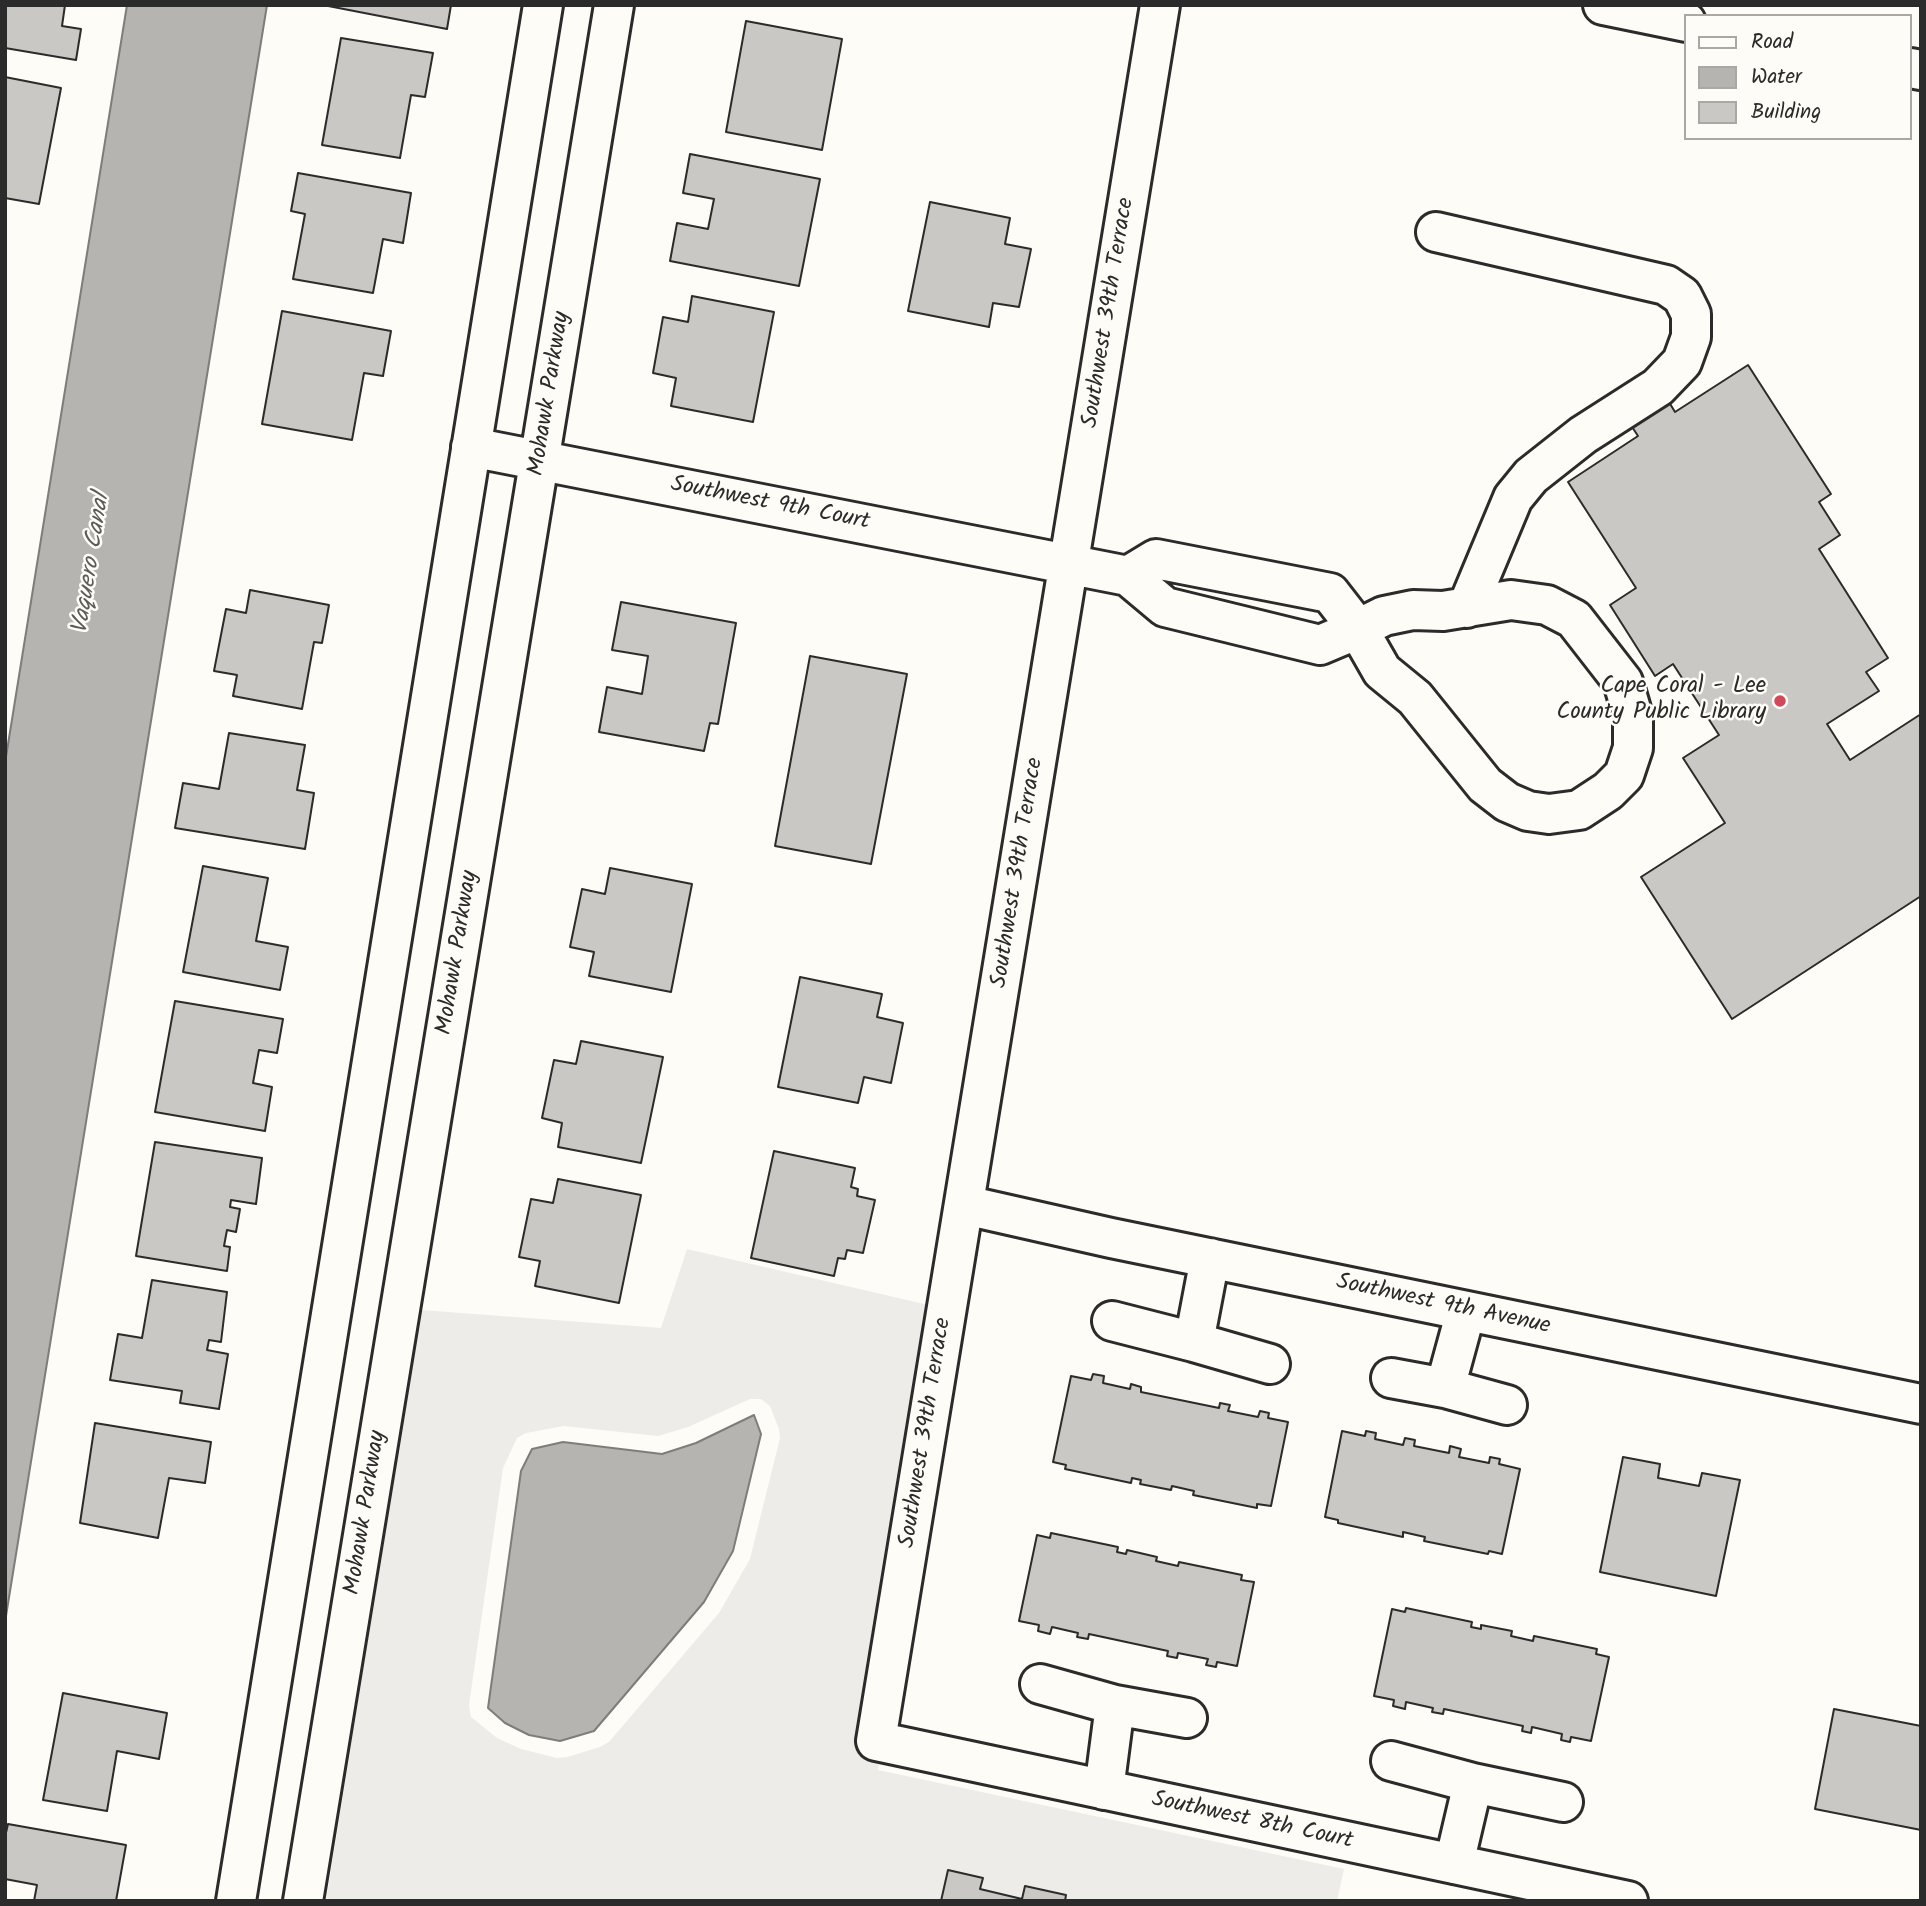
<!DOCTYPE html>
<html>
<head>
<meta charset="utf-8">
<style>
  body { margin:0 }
  #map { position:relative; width:1926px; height:1906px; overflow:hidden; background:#fdfcf7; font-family:Kalam,sans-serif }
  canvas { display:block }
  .frame { position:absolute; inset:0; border:7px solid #2b2b2b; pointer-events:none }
  .legend { position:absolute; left:1684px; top:14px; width:228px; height:126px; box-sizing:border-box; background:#fdfcf7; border:2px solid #a9a8a5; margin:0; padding:9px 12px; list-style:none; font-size:21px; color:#2b2b2b }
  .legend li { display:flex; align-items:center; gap:14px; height:35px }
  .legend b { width:35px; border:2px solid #a9a8a5 }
</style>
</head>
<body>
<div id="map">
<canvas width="1926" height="1906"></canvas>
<div class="frame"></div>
<ul class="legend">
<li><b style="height:9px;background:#fdfcf7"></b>Road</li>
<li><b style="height:19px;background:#b5b4b1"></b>Water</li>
<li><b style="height:19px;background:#c9c8c4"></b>Building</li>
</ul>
</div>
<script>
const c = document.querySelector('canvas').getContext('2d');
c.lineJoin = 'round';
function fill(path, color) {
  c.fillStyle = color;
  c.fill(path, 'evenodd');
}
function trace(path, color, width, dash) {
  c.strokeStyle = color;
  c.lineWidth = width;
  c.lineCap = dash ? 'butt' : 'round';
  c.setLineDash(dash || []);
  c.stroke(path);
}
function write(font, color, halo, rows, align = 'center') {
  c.font = font + ' Kalam,sans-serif';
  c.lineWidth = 5;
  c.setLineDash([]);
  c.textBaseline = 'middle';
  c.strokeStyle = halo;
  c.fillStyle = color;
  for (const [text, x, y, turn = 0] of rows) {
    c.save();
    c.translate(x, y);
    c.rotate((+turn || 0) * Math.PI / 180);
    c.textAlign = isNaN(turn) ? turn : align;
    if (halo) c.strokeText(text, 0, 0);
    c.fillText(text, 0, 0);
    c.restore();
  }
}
fill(new Path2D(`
  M 687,1249 L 950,1310 L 878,1770 L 1344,1869 L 1337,1901 L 326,1901 L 421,1310 L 661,1328 ZM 750,1399 L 761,1399 L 770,1406 L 779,1429 L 780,1438 L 750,1559 L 719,1613 L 609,1742 L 600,1747 L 567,1757 L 557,1758 L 521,1749 L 497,1738 L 471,1717 L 469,1705 L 503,1468 L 517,1438 L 526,1433 L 564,1426 L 658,1436 L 688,1427 Z`), '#edece8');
const water = new Path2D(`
  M 127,5 L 267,5 L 5,1622 L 5,763 Z
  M 754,1415 L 761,1434 L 733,1551 L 704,1602 L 594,1731 L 560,1741 L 529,1735 L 505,1723 L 488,1708 L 521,1471 L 532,1449 L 563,1442 L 662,1454 L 696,1443 Z`);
fill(water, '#b5b4b1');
trace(water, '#7e7d7b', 2);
const building = new Path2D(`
  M 5,5 L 65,5 L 62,26 L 81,29 L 76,60 L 5,48 Z
  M 323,5 L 451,5 L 447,29 Z
  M 746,21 L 842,39 L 822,150 L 726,132 Z
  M 341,38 L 433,53 L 425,97 L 411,95 L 400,158 L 322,145 Z
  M 5,77 L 61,88 L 39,204 L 5,198 Z
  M 690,154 L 820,179 L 799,286 L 670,261 L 677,223 L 708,229 L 714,199 L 683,193 Z
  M 298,173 L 411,193 L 403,243 L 383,239 L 373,293 L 293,279 L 305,214 L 291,211 Z
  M 930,202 L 1010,218 L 1005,244 L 1031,249 L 1019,307 L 993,303 L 989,327 L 908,311 Z
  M 692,296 L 774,312 L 753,422 L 671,406 L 676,378 L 653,373 L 663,317 L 688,322 Z
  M 282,311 L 391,331 L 383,376 L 364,373 L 352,440 L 262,424 Z
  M 1748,365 L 1831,494 L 1819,502 L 1840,535 L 1819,549 L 1888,658 L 1866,672 L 1879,691 L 1827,724 L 1850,760 L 1921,714 L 1921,896 L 1732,1019 L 1641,877 L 1725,823 L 1683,758 L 1719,735 L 1673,664 L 1655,676 L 1610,605 L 1636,588 L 1568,482 L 1638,436 L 1625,416 L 1663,392 L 1675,412 Z
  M 250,590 L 329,605 L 322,643 L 314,642 L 302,709 L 233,696 L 237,675 L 214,671 L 226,609 L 246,613 Z
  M 621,602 L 736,623 L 718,724 L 710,723 L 704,751 L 599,732 L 607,687 L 642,694 L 648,656 L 612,650 Z
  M 810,656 L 907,674 L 871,864 L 775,846 Z
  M 229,733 L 305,745 L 297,790 L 314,793 L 305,849 L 175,828 L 183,783 L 219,789 Z
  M 203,866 L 268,878 L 256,941 L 288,947 L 280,990 L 183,972 Z
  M 610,868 L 692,884 L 671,992 L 589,976 L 594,952 L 570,947 L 582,889 L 605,894 Z
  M 800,977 L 882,994 L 877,1017 L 903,1023 L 891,1083 L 864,1077 L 858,1103 L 778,1087 Z
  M 175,1001 L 283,1019 L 277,1053 L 259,1050 L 253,1083 L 272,1087 L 265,1131 L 155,1112 Z
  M 581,1041 L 663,1057 L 641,1163 L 558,1147 L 562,1123 L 542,1118 L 554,1060 L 576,1064 Z
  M 155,1142 L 262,1158 L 256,1204 L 231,1200 L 230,1207 L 240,1209 L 236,1232 L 227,1230 L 224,1246 L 230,1247 L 227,1271 L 136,1256 Z
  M 774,1151 L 855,1168 L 851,1187 L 858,1189 L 857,1196 L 875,1200 L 863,1253 L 847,1250 L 845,1259 L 838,1258 L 834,1276 L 751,1258 Z
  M 558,1179 L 641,1195 L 619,1303 L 535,1286 L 540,1261 L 519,1257 L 531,1199 L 553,1203 Z
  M 152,1280 L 227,1292 L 221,1342 L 209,1340 L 207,1350 L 228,1354 L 219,1409 L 180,1403 L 182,1391 L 110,1380 L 118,1334 L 142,1338 Z
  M 1093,1374 L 1104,1376 L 1103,1383 L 1130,1389 L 1131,1384 L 1141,1387 L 1141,1392 L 1219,1408 L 1220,1403 L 1230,1405 L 1228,1411 L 1258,1417 L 1260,1411 L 1269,1413 L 1268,1418 L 1288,1422 L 1271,1506 L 1257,1504 L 1257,1508 L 1193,1495 L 1194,1491 L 1172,1486 L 1171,1490 L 1140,1484 L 1141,1480 L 1132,1478 L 1131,1483 L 1065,1469 L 1066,1465 L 1053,1462 L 1071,1376 L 1091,1380 Z
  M 95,1423 L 211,1442 L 205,1483 L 169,1478 L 158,1538 L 80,1523 Z
  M 1342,1431 L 1365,1436 L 1366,1431 L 1376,1433 L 1375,1439 L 1403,1445 L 1405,1438 L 1415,1440 L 1414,1446 L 1449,1453 L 1450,1446 L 1461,1449 L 1459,1457 L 1489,1463 L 1490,1457 L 1500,1459 L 1499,1464 L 1520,1469 L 1502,1554 L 1489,1551 L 1488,1554 L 1424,1541 L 1425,1537 L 1403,1532 L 1403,1537 L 1338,1523 L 1338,1520 L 1325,1517 Z
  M 1623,1457 L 1660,1464 L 1658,1478 L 1699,1486 L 1702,1473 L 1740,1480 L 1716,1596 L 1600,1572 Z
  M 1051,1533 L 1118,1547 L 1117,1552 L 1126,1554 L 1127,1550 L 1157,1557 L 1156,1561 L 1178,1566 L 1179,1562 L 1242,1575 L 1241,1580 L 1254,1582 L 1237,1666 L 1217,1662 L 1216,1667 L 1206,1665 L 1208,1659 L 1178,1653 L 1177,1658 L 1167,1656 L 1168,1651 L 1089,1634 L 1088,1639 L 1077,1637 L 1078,1633 L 1052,1627 L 1050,1634 L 1038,1631 L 1039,1625 L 1019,1621 L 1037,1535 L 1050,1538 Z
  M 1406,1608 L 1472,1622 L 1471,1627 L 1481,1629 L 1481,1625 L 1512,1631 L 1511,1636 L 1533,1641 L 1534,1636 L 1597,1649 L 1596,1654 L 1609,1657 L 1591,1741 L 1571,1737 L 1570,1742 L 1561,1740 L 1562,1734 L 1532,1727 L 1531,1733 L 1522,1731 L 1523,1726 L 1444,1709 L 1443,1714 L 1432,1712 L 1433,1708 L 1406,1702 L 1405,1709 L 1393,1706 L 1394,1700 L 1374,1696 L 1392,1609 L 1405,1612 Z
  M 63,1693 L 167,1713 L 159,1759 L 117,1751 L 107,1811 L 43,1800 Z
  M 1834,1709 L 1921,1726 L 1921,1830 L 1815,1809 Z
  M 8,1824 L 126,1845 L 116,1901 L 34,1901 L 37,1885 L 5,1879 L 5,1837 Z
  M 948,1870 L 983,1878 L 980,1889 L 1022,1899 L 1025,1886 L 1066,1895 L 1065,1901 L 941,1901 Z`);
fill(building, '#c9c8c4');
trace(building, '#2b2b2b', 2);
const minor = new Path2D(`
  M 1160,5 L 876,1741 L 1628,1901
  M 1603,5 L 1686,22
  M 1910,68 L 1921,70
  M 1436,232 L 1666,285 L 1682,296 L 1691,314 L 1691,337 L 1682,362 L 1658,387 L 1583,435 L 1531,476 L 1513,498 L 1467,608
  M 471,447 L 1128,576 L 1165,607 L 1320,645 L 1358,629 L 1330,593 L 1156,559 L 1128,576
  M 1511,600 L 1547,605 L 1574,619 L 1623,682 L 1633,716 L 1633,748 L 1624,775 L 1608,791 L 1579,810 L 1549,814 L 1528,811 L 1507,802 L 1485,785 L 1415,698 L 1382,671 L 1358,629 L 1384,616 L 1413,610 L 1443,611 Z
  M 965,1205 L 1111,1238 L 1921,1404
  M 1210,1258 L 1194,1342 L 1270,1364
  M 1466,1311 L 1445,1388 L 1507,1405
  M 1112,1321 L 1194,1342
  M 1391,1378 L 1445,1388
  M 1040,1684 L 1115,1705
  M 1391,1761 L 1473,1783
  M 1104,1790 L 1115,1705 L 1187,1718
  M 1454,1864 L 1473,1783 L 1563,1802
  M 236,1901 L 543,5
  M 303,1901 L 614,5`);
trace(minor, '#2b2b2b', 44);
trace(minor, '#fdfcf7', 38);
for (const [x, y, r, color] of [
  [1780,701,7,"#d1495b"]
]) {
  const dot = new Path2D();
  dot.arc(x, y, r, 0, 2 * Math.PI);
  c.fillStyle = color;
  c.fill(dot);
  trace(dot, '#fdfcf7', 2.5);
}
write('23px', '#2b2b2b', '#fdfcf7', [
  ["Southwest 39th Terrace",1110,313,-81],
  ["Mohawk Parkway",551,394,-81],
  ["Southwest 9th Court",770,505,11],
  ["Southwest 39th Terrace",1019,873,-81],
  ["Mohawk Parkway",459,953,-81],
  ["Southwest 9th Avenue",1443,1306,12],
  ["Southwest 39th Terrace",927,1433,-81],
  ["Mohawk Parkway",367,1513,-81],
  ["Southwest 8th Court",1252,1822,12]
]);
write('23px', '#2b2b2b', '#fdfcf7', [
  ["Cape Coral - Lee",1766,688],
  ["County Public Library",1766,714]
], 'right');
write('italic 24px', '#5b5b5a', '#fdfcf7', [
  ["Vaquero Canal",93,564,-81]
]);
</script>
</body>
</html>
